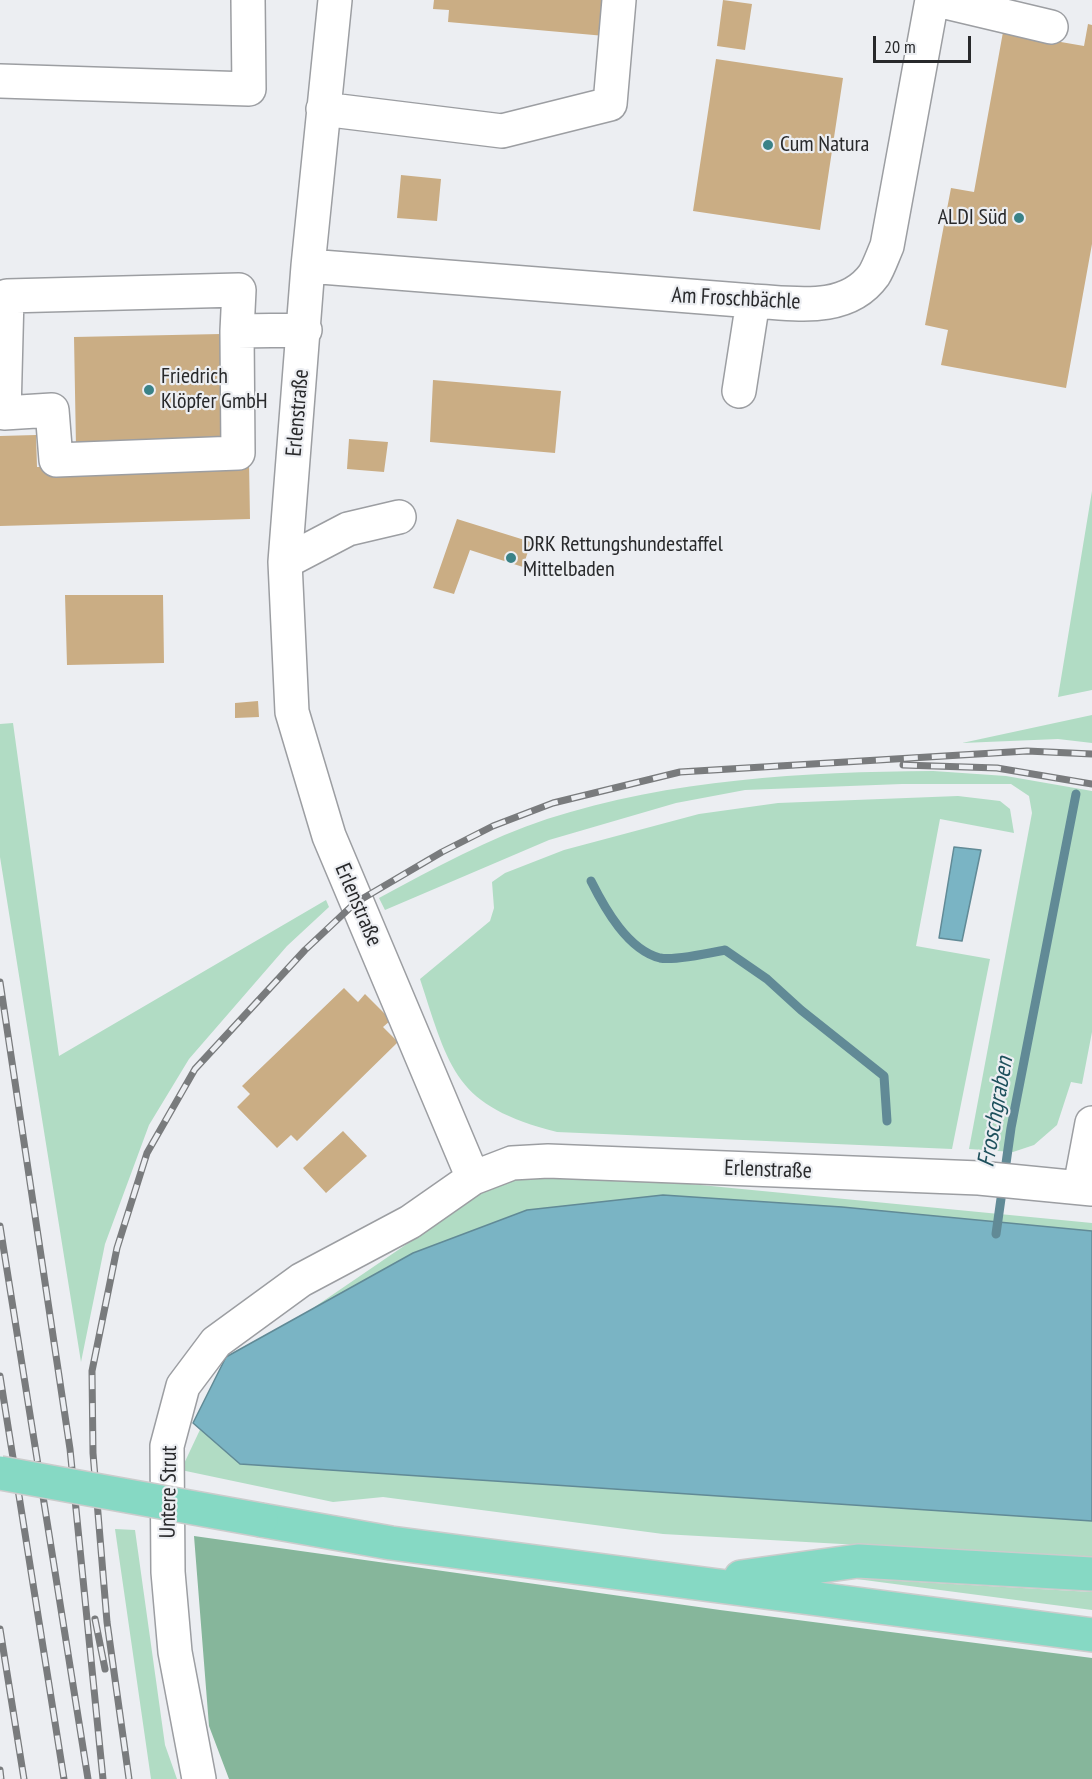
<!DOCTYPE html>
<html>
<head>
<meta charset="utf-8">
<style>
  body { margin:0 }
  #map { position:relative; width:1092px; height:1779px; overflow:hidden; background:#eceef2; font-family:"PT Sans Narrow",sans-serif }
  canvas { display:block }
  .scale { position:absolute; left:873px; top:36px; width:98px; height:27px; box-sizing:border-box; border:3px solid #28292b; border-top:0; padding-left:8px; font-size:18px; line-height:21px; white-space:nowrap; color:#28292b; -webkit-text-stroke:4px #eceef2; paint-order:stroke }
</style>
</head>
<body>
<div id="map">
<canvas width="1092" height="1779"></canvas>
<div class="scale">20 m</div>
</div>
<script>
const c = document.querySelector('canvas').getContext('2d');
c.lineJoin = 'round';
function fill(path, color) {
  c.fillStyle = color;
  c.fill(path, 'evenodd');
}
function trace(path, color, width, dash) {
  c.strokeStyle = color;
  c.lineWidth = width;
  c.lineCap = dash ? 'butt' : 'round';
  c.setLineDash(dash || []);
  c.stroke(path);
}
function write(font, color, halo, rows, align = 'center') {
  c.font = font + ' "PT Sans Narrow",sans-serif';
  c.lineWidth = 4.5;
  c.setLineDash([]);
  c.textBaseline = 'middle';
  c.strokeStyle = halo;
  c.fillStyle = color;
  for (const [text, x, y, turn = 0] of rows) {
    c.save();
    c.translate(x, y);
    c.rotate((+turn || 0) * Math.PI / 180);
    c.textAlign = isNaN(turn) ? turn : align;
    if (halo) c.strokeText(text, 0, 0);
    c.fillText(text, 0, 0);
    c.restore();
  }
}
fill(new Path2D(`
  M 1092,491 L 1092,690 L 1058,697 Z
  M 1092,715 L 1092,743 L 1058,739 L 962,743 Z
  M 13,723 L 59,1056 L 326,900 L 329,907 L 287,946 L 189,1059 L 149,1125 L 105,1244 L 81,1362 L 0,857 L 0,724 Z
  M 933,771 L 1006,776 L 1092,791 L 1092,1032 L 1082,1084 L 1071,1082 L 1057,1125 L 1034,1145 L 1013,1152 L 969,1149 L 1032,813 L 1029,796 L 1011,784 L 902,784 L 745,790 L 676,803 L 549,840 L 385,910 L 379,898 C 433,869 489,838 547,819 C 672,779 803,772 933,771 Z
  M 958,796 L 1000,801 L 1010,809 L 1014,833 L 940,819 L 916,946 L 990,959 L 952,1149 L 557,1132 C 455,1106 450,1071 420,979 L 490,921 L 494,908 L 492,882 L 505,873 L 564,850 L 699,814 L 778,803 Z
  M 522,1176 L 649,1180 L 1092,1223 L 1092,1558 L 663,1534 L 383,1497 L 333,1502 L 181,1470 L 231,1364 L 486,1190 Z
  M 115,1529 L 135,1530 L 165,1745 L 177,1779 L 151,1779 Z
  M 849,1578 L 1092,1592 L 1092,1610 Z`), '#b1dcc4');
fill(new Path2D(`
  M 194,1536 L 720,1610 L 1092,1658 L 1092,1779 L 229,1779 L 209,1726 Z`), '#86b69b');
const water = new Path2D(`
  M 954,847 L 981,850 L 962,941 L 939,938 Z
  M 663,1195 L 842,1207 L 1092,1231 L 1092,1521 L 240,1464 L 193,1423 L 226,1357 L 413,1253 L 527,1210 Z`);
fill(water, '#7ab4c4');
trace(water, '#618a96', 1.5);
trace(new Path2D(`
  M 591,881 C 605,909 628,950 660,958 C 674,961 710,953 725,950 L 767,979 L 801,1010 L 884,1076 L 887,1121
  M 996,1234 L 1011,1128 L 1076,794`), '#618a96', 9);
fill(new Path2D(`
  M 434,0 L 608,0 L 605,36 L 448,22 L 449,10 L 433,9 Z
  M 723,0 L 752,4 L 745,50 L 717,46 Z
  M 1088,24 L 1092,25 L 1092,244 L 1066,388 L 941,365 L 948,330 L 925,325 L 951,188 L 974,192 L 1003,32 L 1084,46 Z
  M 716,59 L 843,78 L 820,230 L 693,211 Z
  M 401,175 L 441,179 L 437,221 L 397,218 Z
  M 221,334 L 223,443 L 76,447 L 74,337 Z
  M 433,380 L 561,391 L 555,453 L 430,442 Z
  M 36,435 L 37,467 L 249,461 L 250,519 L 0,526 L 0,436 Z
  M 349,439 L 388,442 L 384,472 L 347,469 Z
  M 457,519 L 531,542 L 523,567 L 470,550 L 454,594 L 433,588 Z
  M 65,595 L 163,595 L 164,663 L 67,665 Z
  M 258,701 L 259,717 L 235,718 L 235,703 Z
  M 344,988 L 358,1002 L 365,994 L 391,1020 L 383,1027 L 398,1042 L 297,1141 L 291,1135 L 277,1148 L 237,1107 L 250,1094 L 242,1086 Z
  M 343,1131 L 367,1156 L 326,1193 L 303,1168 Z`), '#caad84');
const minor = new Path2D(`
  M 335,0 L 308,266 L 285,562 L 292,712 L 329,836 L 473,1178
  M 937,0 L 1051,27
  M 0,81 L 249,89 L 248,0
  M 323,109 L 502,131 L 610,104 L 619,0
  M 308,266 L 753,301 C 793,303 846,314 874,275 C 879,267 883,255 887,246 L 932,0
  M 237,331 L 238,453 L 56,460 L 52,410 L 4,413 L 7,296 L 239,290 L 237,331 L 305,330
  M 739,391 L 753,301
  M 285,562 L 348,529 L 399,517
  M 1080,1187 L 1092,1123
  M 199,1779 L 175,1652 L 168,1572 L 167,1446 L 183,1386 L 216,1342 L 301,1280 L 410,1222 L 473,1178 L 512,1163 L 548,1161 L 979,1178 L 1092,1189`);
const major = new Path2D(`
  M 261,1520 L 391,1543 L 1092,1635
  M 741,1577 L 858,1561 L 1092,1574`);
trace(minor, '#9c9ea2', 36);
trace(major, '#cbcccc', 36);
trace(minor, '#fff', 33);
trace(major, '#86d9c4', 33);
const rail = new Path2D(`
  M 903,765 L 997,768 L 1092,784
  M 0,982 L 70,1449 L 103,1779
  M 0,1226 L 88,1779
  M 0,1376 L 64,1779
  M 95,1619 L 105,1669
  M 0,1629 L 24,1779
  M 0,1770 L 1,1779
  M 129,1779 L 107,1622 L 93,1453 L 92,1371 L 117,1248 L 147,1153 L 195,1069 L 305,950 L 355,903 L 442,852 L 493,826 L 553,803 L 680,772 L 1027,751 L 1092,754`);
trace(rail, '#797b7d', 7);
trace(rail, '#eceef2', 4.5, [14]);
const majorBridge = new Path2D(`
  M 0,1473 L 261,1520`);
trace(majorBridge, '#cbcccc', 36, []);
trace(majorBridge, '#86d9c4', 33);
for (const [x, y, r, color] of [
  [768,145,6,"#3a8287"],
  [1019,218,6,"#3a8287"],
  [149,390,6,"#3a8287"],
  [511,558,6,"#3a8287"]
]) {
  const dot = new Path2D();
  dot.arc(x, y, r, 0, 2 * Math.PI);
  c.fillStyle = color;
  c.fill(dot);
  trace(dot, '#eceef2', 2);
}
write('22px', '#28292b', '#eceef2', [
  ["Cum Natura",780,145],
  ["ALDI Süd",1007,218,"right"],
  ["Friedrich",161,377],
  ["Klöpfer GmbH",161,402],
  ["DRK Rettungshundestaffel",523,545],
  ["Mittelbaden",523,570]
], 'left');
write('22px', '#28292b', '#eceef2', [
  ["Am Froschbächle",736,299,3],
  ["Erlenstraße",298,413,-85],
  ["Erlenstraße",358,905,67],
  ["Erlenstraße",768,1170,2],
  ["Untere Strut",169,1492,-89]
]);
write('italic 24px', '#1e505c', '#eceef2', [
  ["Froschgraben",996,1112,-80]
]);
</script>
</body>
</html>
